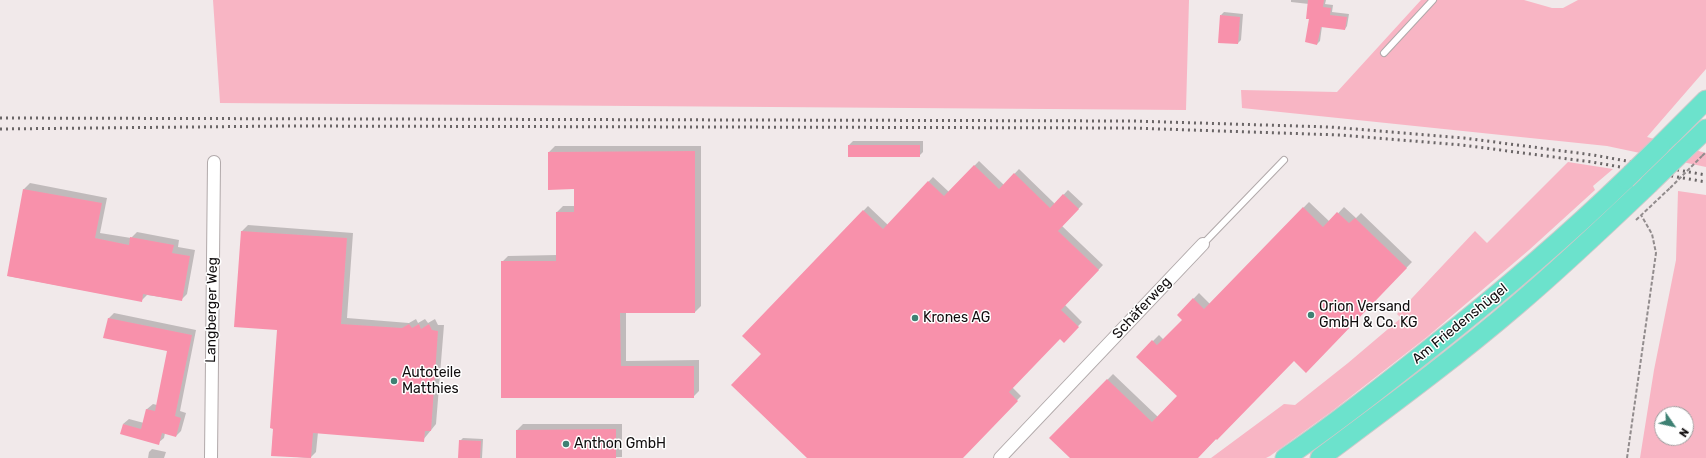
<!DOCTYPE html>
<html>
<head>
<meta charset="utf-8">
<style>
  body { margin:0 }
  #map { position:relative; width:1706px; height:458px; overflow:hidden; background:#f1e9ea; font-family:Rubik,sans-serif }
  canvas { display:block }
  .north { position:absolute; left:1654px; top:406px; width:40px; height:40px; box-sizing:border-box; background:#fff; border:1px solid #9f9e9f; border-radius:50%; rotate:124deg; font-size:11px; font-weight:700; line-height:16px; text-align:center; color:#100d0e }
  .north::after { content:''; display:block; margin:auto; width:14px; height:18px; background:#3e8173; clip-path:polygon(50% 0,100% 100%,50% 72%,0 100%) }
</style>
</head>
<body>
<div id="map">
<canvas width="1706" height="458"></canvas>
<div class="north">N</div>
</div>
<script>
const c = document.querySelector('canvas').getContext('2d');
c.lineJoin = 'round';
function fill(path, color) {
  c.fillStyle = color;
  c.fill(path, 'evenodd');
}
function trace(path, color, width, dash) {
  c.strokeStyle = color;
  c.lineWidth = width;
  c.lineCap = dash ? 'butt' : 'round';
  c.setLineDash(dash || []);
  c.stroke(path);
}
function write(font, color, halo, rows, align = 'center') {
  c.font = font + ' Rubik,sans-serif';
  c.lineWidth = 3;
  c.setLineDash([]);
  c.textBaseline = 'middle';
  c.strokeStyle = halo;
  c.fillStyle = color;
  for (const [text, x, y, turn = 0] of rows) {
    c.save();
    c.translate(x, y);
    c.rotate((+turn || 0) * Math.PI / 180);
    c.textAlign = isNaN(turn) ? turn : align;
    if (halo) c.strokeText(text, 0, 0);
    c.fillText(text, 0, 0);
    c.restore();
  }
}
fill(new Path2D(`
  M 213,0 L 1189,0 L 1186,110 L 220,103 Z
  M 1421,0 L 1524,0 L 1552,8 L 1563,8 L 1578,0 L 1706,0 L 1706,69 L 1647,137 L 1706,153 L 1706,167 L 1607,146 L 1242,108 L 1241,90 L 1337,92 Z
  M 1568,162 L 1613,169 L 1593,186 L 1595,190 L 1529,250 L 1427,337 L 1331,412 L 1270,456 L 1266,458 L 1211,458 L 1284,404 L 1295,405 L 1348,363 L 1401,318 L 1397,314 L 1475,231 L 1487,243 Z
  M 1678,191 L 1706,195 L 1706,458 L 1640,458 L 1654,370 L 1676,260 ZM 1662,414 L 1686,414 L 1686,438 L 1662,438 Z`), '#f8b5c4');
fill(new Path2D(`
  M 1291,0 L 1326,0 L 1325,4 L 1333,5 L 1332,12 L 1349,14 L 1347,26 L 1345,29 L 1322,26 L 1320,41 L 1317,44 L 1309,4 L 1291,2 Z
  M 1224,12 L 1243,14 L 1241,40 L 1238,43 L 1221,15 Z
  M 853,141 L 923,141 L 923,152 L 919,156 L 849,145 Z
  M 555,146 L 701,146 L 701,306 L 695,312 L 626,312 L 626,361 L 699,360 L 699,391 L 693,397 L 502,397 L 502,262 L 508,256 L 557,255 L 557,212 L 563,206 L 575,206 L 575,188 L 549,152 Z
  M 979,161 L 1004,185 L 1019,169 L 1055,204 L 1068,190 L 1083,204 L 1062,226 L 1103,265 L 1065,305 L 1082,322 L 1064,341 L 1060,337 L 1012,387 L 1021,396 L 962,458 L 809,458 L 762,354 L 744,336 L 868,206 L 888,225 L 933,177 L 949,192 Z
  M 30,183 L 107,198 L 100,233 L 131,238 L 137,232 L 179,240 L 178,247 L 195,250 L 187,294 L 181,300 L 147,295 L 141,301 L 8,276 L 24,189 Z
  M 1309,202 L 1330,222 L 1344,207 L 1356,218 L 1361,213 L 1412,262 L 1306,371 L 1294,360 L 1197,458 L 1072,458 L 1051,438 L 1113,374 L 1158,417 L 1178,396 L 1137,357 L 1159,335 L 1164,340 L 1183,320 L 1178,315 L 1199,293 L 1210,304 Z
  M 248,225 L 353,233 L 347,318 L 409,323 L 416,319 L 418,323 L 425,319 L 428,323 L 435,319 L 438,325 L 444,325 L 436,424 L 423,440 L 318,432 L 316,452 L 310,458 L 272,455 L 278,329 L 242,231 Z
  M 114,313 L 196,330 L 180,411 L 186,413 L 181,431 L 176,436 L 165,433 L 164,438 L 158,443 L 123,424 L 129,419 L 144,423 L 147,409 L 153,404 L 157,405 L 168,350 L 108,319 Z
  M 523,424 L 622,424 L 622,457 L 565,458 L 517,430 Z
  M 463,438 L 483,439 L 482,458 L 459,458 L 460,441 Z
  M 152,449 L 166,452 L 164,458 L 148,458 L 149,452 Z`), '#0003');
fill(new Path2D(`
  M 1308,0 L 1324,0 L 1323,7 L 1331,8 L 1330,15 L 1347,17 L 1345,30 L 1321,27 L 1317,45 L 1305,42 L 1309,19 L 1306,19 Z
  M 1220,15 L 1240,17 L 1238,44 L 1218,43 Z
  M 848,145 L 920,145 L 920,157 L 848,157 Z
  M 695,151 L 695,313 L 620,313 L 621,366 L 694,366 L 694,398 L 501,398 L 501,261 L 556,261 L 556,212 L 574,212 L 574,189 L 548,190 L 548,152 Z
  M 974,165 L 999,189 L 1014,173 L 1050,208 L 1063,194 L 1079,209 L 1058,231 L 1099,270 L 1061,310 L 1079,327 L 1064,343 L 1060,339 L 1009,392 L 1018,401 L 963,458 L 807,458 L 731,385 L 761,354 L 742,336 L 863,210 L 883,229 L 928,181 L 944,196 Z
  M 23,189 L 102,203 L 95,238 L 129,245 L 130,237 L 174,245 L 172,253 L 190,256 L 182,301 L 143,294 L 142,302 L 7,276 Z
  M 1303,207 L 1323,227 L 1337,212 L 1349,223 L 1355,218 L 1407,268 L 1306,373 L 1294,361 L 1217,440 L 1216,439 L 1198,458 L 1070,458 L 1049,438 L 1107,379 L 1152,422 L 1177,396 L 1136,357 L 1152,340 L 1157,345 L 1182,320 L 1177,315 L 1193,298 L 1204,309 Z
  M 241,231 L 347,238 L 341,324 L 402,328 L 409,324 L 412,328 L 419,324 L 421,329 L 429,324 L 432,330 L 438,331 L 431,431 L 425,431 L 424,442 L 313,433 L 311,458 L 271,456 L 273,429 L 270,428 L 277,330 L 234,327 Z
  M 108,318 L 192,335 L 175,416 L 181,418 L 176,437 L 162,433 L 159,445 L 120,434 L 123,424 L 141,429 L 146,409 L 155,411 L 167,351 L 103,338 Z
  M 616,429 L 616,458 L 516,458 L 516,430 Z
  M 459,440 L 481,441 L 480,458 L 458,458 Z`), '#f891ab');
const service = new Path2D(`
  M 1384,53 L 1433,0
  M 1203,244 L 1284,160`);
const minor = new Path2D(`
  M 211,458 L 214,162
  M 1000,458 L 1203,244`);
const trunk = new Path2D(`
  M 1660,146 L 1706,100
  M 1683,151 L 1706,129
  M 1285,458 C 1335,424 1384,385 1432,347 C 1499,294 1564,239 1626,179
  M 1320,458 C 1387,408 1454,359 1517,305 C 1563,266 1606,225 1649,184`);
trace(service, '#b1a9aa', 8);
trace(minor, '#b1a9aa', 14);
trace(trunk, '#cacaca', 21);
trace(new Path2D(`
  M 1702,156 L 1706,152
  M 1636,220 L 1670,188
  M 1627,458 L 1656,253 L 1652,234 L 1641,215`), '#928c8d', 2, [4, 2]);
trace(service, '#fff', 6);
trace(minor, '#fff', 12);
trace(trunk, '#6ce2cc', 19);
trace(new Path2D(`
  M 0,118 L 1132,121 L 1330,127 L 1464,138 L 1593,155 L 1706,175
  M 0,129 L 287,126 L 1131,128 L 1340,135 L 1462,145 L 1592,162 L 1706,182`), '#6a6566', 3, [2, 4]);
const trunkBridge = new Path2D(`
  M 1626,179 L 1660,146
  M 1649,184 L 1683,151`);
trace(trunkBridge, '#cacaca', 21, []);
trace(new Path2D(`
  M 1670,188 L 1702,156`), '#928c8d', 2, [4, 2]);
trace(trunkBridge, '#6ce2cc', 19);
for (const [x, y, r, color] of [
  [1311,315,4,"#3e8173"],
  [915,318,4,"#3e8173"],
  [394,381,4,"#3e8173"],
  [566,444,4,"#3e8173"]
]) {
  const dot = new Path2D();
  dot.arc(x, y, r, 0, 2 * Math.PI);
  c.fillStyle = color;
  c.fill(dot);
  trace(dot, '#fff', 1.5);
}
write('14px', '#100d0e', '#fff', [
  ["Orion Versand",1319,307],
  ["GmbH & Co. KG",1319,323],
  ["Krones AG",923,318],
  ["Autoteile",402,373],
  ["Matthies",402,389],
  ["Anthon GmbH",574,444]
], 'left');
write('14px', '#100d0e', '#fff', [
  ["Schäferweg",1142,308,-47],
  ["Langberger Weg",212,310,-89],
  ["Am Friedenshügel",1460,324,-39]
]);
</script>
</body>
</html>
